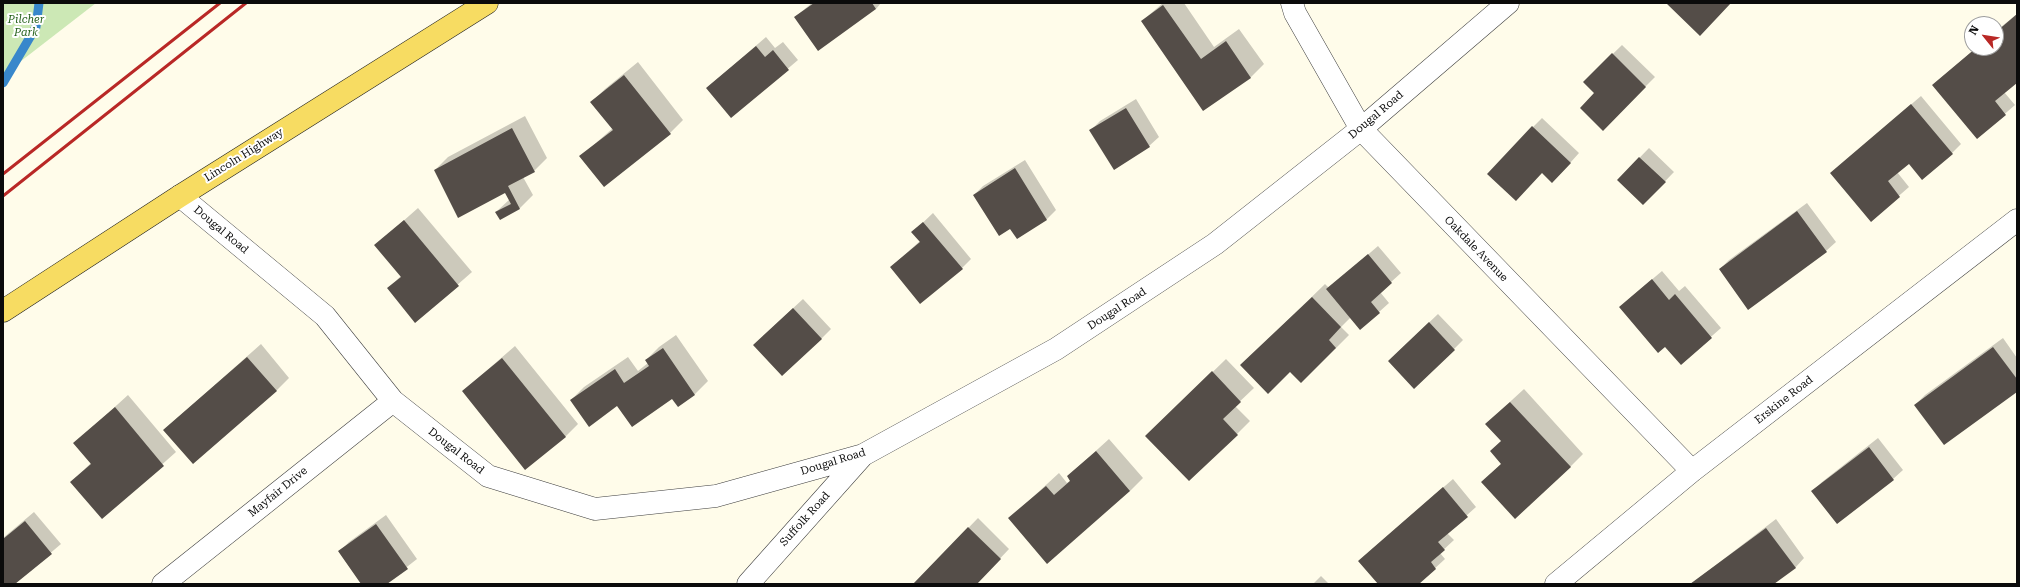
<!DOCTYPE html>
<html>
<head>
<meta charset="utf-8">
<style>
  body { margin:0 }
  #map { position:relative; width:2020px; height:587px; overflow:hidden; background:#fffcea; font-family:"Roboto Serif",serif }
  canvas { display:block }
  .frame { position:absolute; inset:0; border:4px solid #0b0b0b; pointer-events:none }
  .north { position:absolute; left:1964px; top:16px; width:40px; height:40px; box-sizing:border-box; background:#fff; border:1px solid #9d9d9d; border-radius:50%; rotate:300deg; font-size:11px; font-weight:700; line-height:16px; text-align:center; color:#0b0b0b }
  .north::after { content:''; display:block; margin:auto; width:14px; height:18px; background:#b92826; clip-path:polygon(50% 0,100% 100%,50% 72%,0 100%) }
</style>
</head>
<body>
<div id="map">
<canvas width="2020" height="587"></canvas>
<div class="frame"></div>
<div class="north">N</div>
</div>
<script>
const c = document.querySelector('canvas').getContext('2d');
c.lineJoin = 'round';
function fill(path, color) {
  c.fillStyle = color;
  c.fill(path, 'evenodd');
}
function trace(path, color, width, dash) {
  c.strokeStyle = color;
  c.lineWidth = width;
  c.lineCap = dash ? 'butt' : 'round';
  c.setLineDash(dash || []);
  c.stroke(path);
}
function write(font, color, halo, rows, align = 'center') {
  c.font = font + ' "Roboto Serif",serif';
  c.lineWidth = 4;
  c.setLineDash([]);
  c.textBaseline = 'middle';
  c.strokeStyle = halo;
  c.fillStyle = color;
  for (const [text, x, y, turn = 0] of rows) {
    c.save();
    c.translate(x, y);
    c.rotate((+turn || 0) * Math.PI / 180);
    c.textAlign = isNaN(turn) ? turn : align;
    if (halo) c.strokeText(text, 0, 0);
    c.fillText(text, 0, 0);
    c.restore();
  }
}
fill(new Path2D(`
  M 3,3 L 96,3 L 3,75 Z`), '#cce8b5');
fill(new Path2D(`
  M 812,3 L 881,3 L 876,9 L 795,17 Z
  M 1163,3 L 1184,3 L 1214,47 L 1239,29 L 1264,64 L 1251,77 L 1204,110 L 1142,21 Z
  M 2017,14 L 2017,81 L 2004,92 L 2015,105 L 1977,138 L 1933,85 L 1976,48 L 1996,48 L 1996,31 Z
  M 766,37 L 775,48 L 783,42 L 798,60 L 731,117 L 707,88 Z
  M 1622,45 L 1655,77 L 1603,129 L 1595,93 L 1584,82 Z
  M 638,62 L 683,120 L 670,133 L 604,186 L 581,156 L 613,128 L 592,102 L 605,89 Z
  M 1921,96 L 1961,144 L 1952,153 L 1909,163 L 1897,172 L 1909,187 L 1871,220 L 1831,173 Z
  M 1136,99 L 1159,137 L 1149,146 L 1091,130 L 1100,121 Z
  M 525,116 L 547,158 L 534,171 L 523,177 L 533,195 L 520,208 L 496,212 L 510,199 L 506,191 L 435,170 L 448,157 Z
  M 1542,118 L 1579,153 L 1562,172 L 1533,127 Z
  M 1649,148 L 1674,172 L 1643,204 L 1618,180 Z
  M 1025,160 L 1056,210 L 1047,219 L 1017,238 L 1011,228 L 974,195 L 983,186 Z
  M 1807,203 L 1836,242 L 1826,251 L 1748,308 L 1720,269 L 1729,260 Z
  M 418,208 L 472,272 L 416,321 L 388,288 L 401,276 L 376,245 Z
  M 933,213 L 971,259 L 962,268 L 891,267 L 920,241 L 913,232 Z
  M 1378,246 L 1401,273 L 1380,292 L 1389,303 L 1379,312 L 1360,328 L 1351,317 L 1341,327 L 1349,335 L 1336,348 L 1290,370 L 1255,352 L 1325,284 L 1329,288 Z
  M 1662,271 L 1679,291 L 1685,286 L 1721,328 L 1681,363 L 1630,298 Z
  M 803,299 L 831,329 L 821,339 L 763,336 Z
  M 1438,314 L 1463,340 L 1454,349 L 1398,352 Z
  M 676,335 L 708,381 L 695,394 L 678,405 L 672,397 L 618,405 L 571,400 L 584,387 L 628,357 L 638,371 L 648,363 L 646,360 L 659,347 Z
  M 2003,338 L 2017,358 L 2017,390 L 1915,405 L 1925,395 Z
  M 261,344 L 289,378 L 276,391 L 164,430 Z
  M 515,346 L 578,424 L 565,437 L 463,391 Z
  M 1226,359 L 1254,388 L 1235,406 L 1250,421 L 1237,434 L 1160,423 Z
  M 1524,389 L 1583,454 L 1570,467 L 1483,482 L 1502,463 L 1500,411 Z
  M 128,395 L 176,452 L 102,518 L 71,482 L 91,463 L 75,443 Z
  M 1878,438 L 1903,470 L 1893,479 L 1837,522 L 1813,491 L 1822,482 Z
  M 1109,439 L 1143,478 L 1130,491 L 1010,518 L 1059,473 L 1067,483 L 1071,480 L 1068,476 Z
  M 1453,479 L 1476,507 L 1447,533 L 1454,540 L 1440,553 L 1445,559 L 1418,584 L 1380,584 L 1369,552 Z
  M 34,512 L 61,544 L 14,584 L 3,584 L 3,538 Z
  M 386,515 L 417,559 L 385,584 L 362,584 L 339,552 L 349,542 Z
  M 978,518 L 1009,549 L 976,584 L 914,584 Z
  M 1776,519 L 1804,558 L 1795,568 L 1773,584 L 1691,584 Z
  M 1321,576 L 1329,584 L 1313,584 Z`), '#0003');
trace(new Path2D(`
  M 3,83 L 36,27 L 39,3`), '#3887cb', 9);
fill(new Path2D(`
  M 814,3 L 872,3 L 876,9 L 818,51 L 794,17 Z
  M 1666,3 L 1731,3 L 1700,36 Z
  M 1163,5 L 1201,59 L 1226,41 L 1251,78 L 1203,111 L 1141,21 Z
  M 2017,14 L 2017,83 L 1995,101 L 2006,115 L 1977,139 L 1932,85 L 1976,48 L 1996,48 L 1996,32 Z
  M 756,46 L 765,57 L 773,50 L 789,70 L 731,118 L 706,88 Z
  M 1612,53 L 1646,87 L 1603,131 L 1580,108 L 1594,93 L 1583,82 Z
  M 624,75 L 671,134 L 604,187 L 579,156 L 613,130 L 590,102 Z
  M 1911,104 L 1953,154 L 1922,180 L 1909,164 L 1888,181 L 1900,197 L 1871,222 L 1830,173 Z
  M 1126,108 L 1150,147 L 1114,170 L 1089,130 Z
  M 1532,126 L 1571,163 L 1552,183 L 1542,173 L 1516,201 L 1487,174 Z
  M 512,128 L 535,172 L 508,186 L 520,209 L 500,220 L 495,212 L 511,204 L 505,193 L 458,218 L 434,170 Z
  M 1639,157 L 1666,182 L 1643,205 L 1617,180 Z
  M 1015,168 L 1047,220 L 1017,239 L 1010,229 L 999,236 L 973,195 Z
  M 1797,211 L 1827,252 L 1748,310 L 1719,269 Z
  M 404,220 L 459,286 L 415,323 L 387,288 L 401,277 L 374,245 Z
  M 923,222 L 963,269 L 920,304 L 890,267 L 920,242 L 911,232 Z
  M 1368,254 L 1392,283 L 1371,302 L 1380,313 L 1360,330 L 1326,289 Z
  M 1652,279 L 1669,300 L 1675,294 L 1712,338 L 1681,365 L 1665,347 L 1658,353 L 1619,307 Z
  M 1312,297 L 1341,327 L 1329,340 L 1336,348 L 1301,383 L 1290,372 L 1268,394 L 1240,365 Z
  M 793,308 L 822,339 L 782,376 L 753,345 Z
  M 1429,322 L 1455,350 L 1414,389 L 1388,361 Z
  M 1993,347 L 2017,379 L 2017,392 L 1944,445 L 1914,405 Z
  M 663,348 L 695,395 L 678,407 L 672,399 L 632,427 L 617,406 L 589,427 L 570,400 L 615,369 L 624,383 L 649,366 L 645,360 Z
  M 247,357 L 277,391 L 193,464 L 163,430 Z
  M 502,358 L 566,437 L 525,470 L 462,391 Z
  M 1212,371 L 1241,402 L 1223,419 L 1238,435 L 1189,481 L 1145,436 Z
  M 1510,402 L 1571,467 L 1515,519 L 1481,482 L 1501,464 L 1490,451 L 1501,441 L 1485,424 Z
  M 115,407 L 164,466 L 102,519 L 70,482 L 91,464 L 73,443 Z
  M 1869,447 L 1894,480 L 1837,524 L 1811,491 Z
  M 1096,451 L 1130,491 L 1047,564 L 1008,518 L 1046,486 L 1054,495 L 1070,481 L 1067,476 Z
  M 1443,487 L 1468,517 L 1438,542 L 1445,550 L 1431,562 L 1436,569 L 1419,584 L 1378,584 L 1358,561 Z
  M 25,521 L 52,554 L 15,584 L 3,584 L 3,539 Z
  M 376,524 L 408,569 L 387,584 L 361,584 L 338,551 Z
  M 968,527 L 1001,559 L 977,584 L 913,584 Z
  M 1766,528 L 1796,568 L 1774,584 L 1690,584 Z`), '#544d48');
const minor = new Path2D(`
  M 1292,3 L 1295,13 L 1361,129 L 1692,471
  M 180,196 L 325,316 L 393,401 L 488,476 L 595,509 L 716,496 L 863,455 L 1056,349 L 1215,244 L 1361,129 L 1508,3
  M 163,584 L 393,401
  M 748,584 L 863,455
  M 1556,584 L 1692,471 L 2017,220`);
const primary = new Path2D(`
  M 3,311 L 180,196 L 487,3`);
trace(minor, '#3e3e3e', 23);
trace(primary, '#1c1c1c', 23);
trace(minor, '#fff', 22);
trace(primary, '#f7dc62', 22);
trace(new Path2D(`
  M 3,174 L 220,3
  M 3,196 L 246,3`), '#b92826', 3);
write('italic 11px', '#27621d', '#fff', [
  ["Pilcher",26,20],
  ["Park",26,33]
]);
write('11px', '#0b0b0b', '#fff', [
  ["Dougal Road",1376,115,-40],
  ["Lincoln Highway",244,155,-32],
  ["Dougal Road",221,230,40],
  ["Oakdale Avenue",1476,249,46],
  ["Dougal Road",1117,309,-33],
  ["Erskine Road",1784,400,-38],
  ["Dougal Road",456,451,38],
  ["Dougal Road",833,462,-17],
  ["Mayfair Drive",278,492,-39],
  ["Suffolk Road",805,519,-48]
]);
</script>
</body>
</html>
